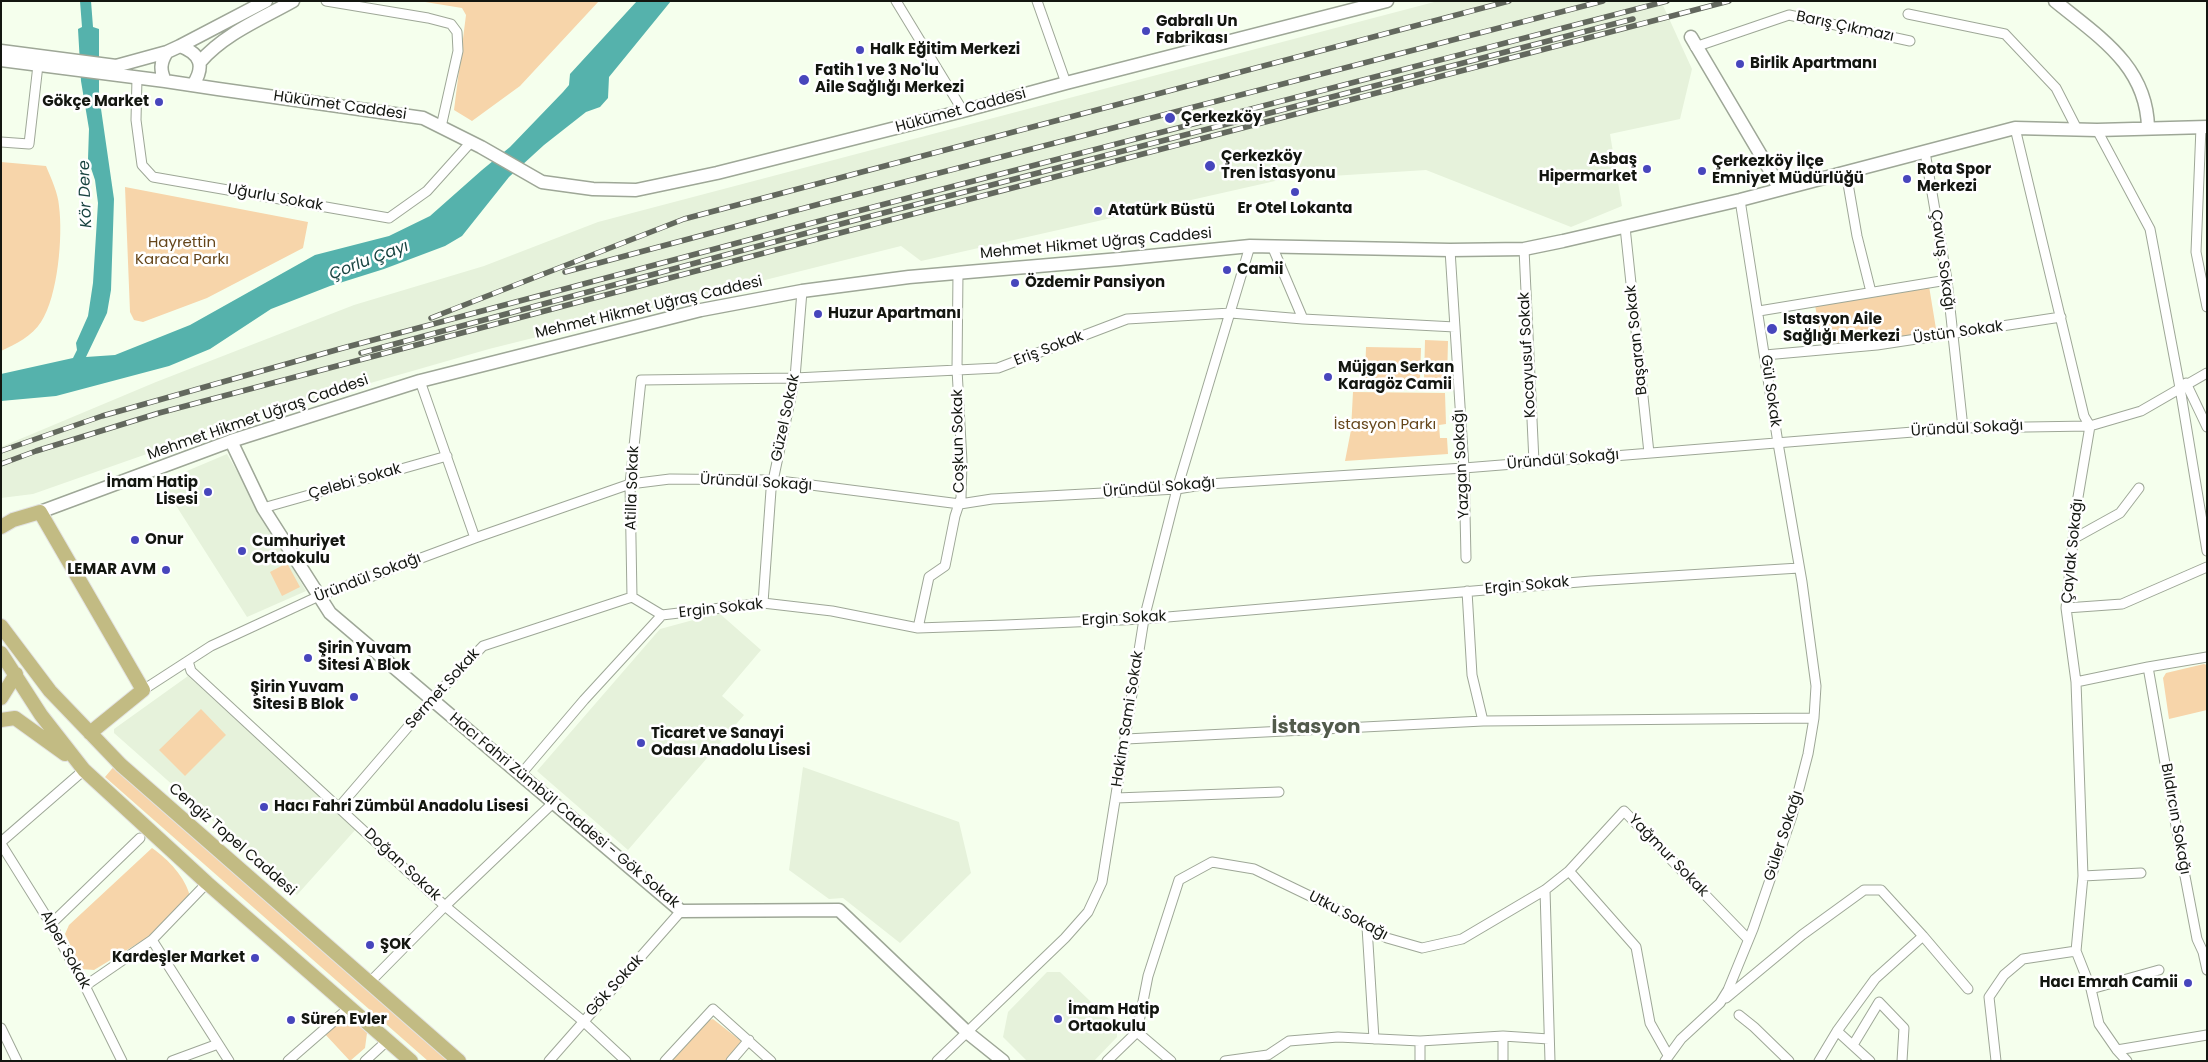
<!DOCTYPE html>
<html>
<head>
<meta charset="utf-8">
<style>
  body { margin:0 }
  #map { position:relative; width:2208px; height:1062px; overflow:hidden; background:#f5ffed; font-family:Poppins,sans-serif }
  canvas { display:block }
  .frame { position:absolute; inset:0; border:2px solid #131610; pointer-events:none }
</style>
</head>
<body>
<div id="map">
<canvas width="2208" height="1062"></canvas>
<div class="frame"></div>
</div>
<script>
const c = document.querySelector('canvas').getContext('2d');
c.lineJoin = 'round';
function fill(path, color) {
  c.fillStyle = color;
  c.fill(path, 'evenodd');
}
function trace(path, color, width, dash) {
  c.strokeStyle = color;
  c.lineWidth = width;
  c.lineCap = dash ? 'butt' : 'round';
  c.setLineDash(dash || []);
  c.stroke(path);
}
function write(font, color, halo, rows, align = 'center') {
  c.font = font + ' Poppins,sans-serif';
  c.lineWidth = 5;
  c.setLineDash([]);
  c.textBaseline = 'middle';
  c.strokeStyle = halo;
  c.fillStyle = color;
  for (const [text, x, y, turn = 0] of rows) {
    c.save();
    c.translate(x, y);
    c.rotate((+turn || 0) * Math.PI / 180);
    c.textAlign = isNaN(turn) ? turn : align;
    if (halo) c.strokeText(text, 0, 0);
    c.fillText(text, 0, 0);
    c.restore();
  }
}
fill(new Path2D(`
  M 1438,1 L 1661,1 L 1692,69 L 1680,119 L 1610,134 L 1622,206 L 1571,227 L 1426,170 L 1284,179 L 921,261 L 901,246 L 489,349 L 252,417 L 33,494 L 1,498 L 1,447 L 156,382 L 354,305 L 484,266 L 598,222 Z
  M 227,454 L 306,591 L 247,617 L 161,482 Z
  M 719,613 L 761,650 L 722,696 L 744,715 L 628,850 L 537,771 L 660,629 Z
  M 188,676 L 356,829 L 297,895 L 114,733 L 114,729 Z
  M 803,767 L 959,822 L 971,873 L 900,943 L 843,898 L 829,899 L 789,870 Z
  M 1047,972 L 1060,972 L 1117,1027 L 1117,1037 L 1094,1061 L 1027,1061 L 1003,1037 L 1008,1012 Z`), '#e6f2db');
fill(new Path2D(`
  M 419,1 L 599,1 L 520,86 L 472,121 L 454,110 L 466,15 L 462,8 Z
  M 1,162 L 46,166 C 51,178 58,193 59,206 C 63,236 58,296 41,322 C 32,336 16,344 1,351 Z
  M 125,187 L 308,222 L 303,248 L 207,298 L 143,322 L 134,320 L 130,312 Z
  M 1929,286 L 1937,335 L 1822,345 L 1815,305 Z
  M 1425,340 L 1448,341 L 1447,381 L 1424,381 Z
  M 1366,347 L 1421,348 L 1420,380 L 1365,378 Z
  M 1353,392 L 1445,393 L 1446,424 L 1439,425 L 1440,438 L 1447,438 L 1448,454 L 1345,461 L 1351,430 Z
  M 287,563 L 300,587 L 282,596 L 270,572 Z
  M 2204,664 L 2207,665 L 2207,710 L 2169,719 L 2163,678 L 2166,673 Z
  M 201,709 L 226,735 L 185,776 L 159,750 Z
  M 116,764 L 454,1061 L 428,1061 L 105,777 Z
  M 152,848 C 169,860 185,877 190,896 L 150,936 L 94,970 L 82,969 L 65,934 L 69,925 Z
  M 346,1013 L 367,1033 L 365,1048 L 350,1061 L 324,1033 Z
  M 713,1019 L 741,1041 L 740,1045 L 727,1061 L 671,1061 L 707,1021 Z`), '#f7d5aa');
fill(new Path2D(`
  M 80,1 L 91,1 L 93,27 L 99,29 L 99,95 L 114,199 L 111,290 L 107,313 L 86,357 L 115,355 L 190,325 L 315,255 L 389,236 L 430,216 L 482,170 L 510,147 L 563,92 L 569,85 L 570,74 L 637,1 L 671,1 L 609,77 L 608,98 L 600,107 L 586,112 L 544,145 L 509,177 L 462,236 L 445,246 L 384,269 L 330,286 L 271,309 L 210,349 L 169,366 L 56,396 L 1,401 L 1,374 L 73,358 L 77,350 L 76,343 L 88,316 L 93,283 L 98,203 L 95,180 L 88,159 L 89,129 L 81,81 L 78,29 L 82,27 Z`), '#55b2ac');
const street = new Path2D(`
  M 326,1 L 428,18 L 451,24 L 457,32 L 458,51 L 441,127
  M 896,1 L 963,111
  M 1037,1 L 1066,83
  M 1908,14 L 2005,34 L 2056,88 L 2077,129
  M 1695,47 L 1789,15 L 1910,41
  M 137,78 L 136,120 L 142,165 L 153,177 L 389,218 L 427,191 L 471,142
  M 2201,127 L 2196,252 L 2207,307
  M 2015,128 L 2084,416 L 2090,426 L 2077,503 L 2066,608 L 2076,682 L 2083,876 L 2076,951 L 2091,989 L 2099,1024 L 2117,1050 L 2127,1061
  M 2097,130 L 2150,229 L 2180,388 L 2207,551
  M 1,142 L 29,144 L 38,65
  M 1925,152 L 1947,280 L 1963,428
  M 1846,172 L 1857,236 L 1871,292
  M 1625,227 L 1649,453
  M 1272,246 L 1303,319
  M 1524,249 L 1534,462
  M 1450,250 L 1464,468 L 1466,558
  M 1759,311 L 1947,280
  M 1765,355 L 1877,345 L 2061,317
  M 420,381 L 475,538
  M 2186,383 L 2207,427
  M 263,508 L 447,456
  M 2073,539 L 2120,513 L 2139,488
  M 1467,591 L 1472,675 L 1483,721
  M 632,597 L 630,484 L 641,380 L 795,378 L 998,368 L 1127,319 L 1231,313 L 1303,319 L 1455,327
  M 632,597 L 662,615
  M 763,603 L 771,490 L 795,378 L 802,291
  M 2066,608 L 2122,604 L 2207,567
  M 918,628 L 929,577 L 945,566 L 955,516 L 961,498 L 962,462 L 957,369 L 958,273
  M 188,661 L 191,671 L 445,906 L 583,1021 L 626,1061
  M 2148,667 L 2184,871 L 2197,939 L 2203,952 L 2207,970
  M 2076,682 L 2148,667 L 2207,657
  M 143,690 L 211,646 L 319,596 L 475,538 L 630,484 L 670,479 L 772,480 L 960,504 L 992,499 L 1177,489 L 1208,484 L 1464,468 L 1963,428 L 2090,426 L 2141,411 L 2207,373
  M 1126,739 L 1483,721 L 1814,718
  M 521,774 L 584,700 L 662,615 L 763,603 L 832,611 L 918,628 L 1005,625 L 1144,619 L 1591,581 L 1799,568
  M 1116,798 L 1279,792
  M 340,806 L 432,699 L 483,646 L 632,597
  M 1,842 L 84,770
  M 1,844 L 51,924 L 85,986 L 122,1061
  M 1569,871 L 1624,811 L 1748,939
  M 2083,876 L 2141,873
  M 1545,890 L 1550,1061
  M 51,924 L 140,838
  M 1367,927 L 1374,1039
  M 152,940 L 229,1061
  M 370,982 L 445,906 L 554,802
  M 85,986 L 152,940 L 207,883
  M 2091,989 L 2159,970
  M 1726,998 L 1802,935 L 1864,890 L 1881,890 L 1923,936 L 1968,989
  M 1739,1015 L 1754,1027 L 1789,1061
  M 1,1028 L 17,1061
  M 1837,1031 L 1870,1061
  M 1137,1032 L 1148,976 L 1179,880 L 1212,862 L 1254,869 L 1343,912 L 1387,938 L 1422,948 L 1462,939 L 1545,890 L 1569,871 L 1636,947 L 1650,1023 L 1668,1055
  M 1137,1032 L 1171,1061
  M 1503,1036 L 1503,1061
  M 1853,1045 L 1879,1002 L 1904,1028 L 1902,1061
  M 2117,1050 L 2207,1035
  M 172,1061 L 218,1044
  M 288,1061 L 350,1007
  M 365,1061 L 388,1040
  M 549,1061 L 681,911
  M 665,1061 L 713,1009 L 771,1061
  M 731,1061 L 749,1040
  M 937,1061 L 1065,938 L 1088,912 L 1102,882 L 1144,619 L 1177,489 L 1250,246
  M 1107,1061 L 1137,1032
  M 1225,1061 L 1268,1055 L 1289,1041 L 1338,1037 L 1420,1041 L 1503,1036 L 1549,1039
  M 1420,1061 L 1420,1041
  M 1665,1061 L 1681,1039 L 1720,1003 L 1728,990 L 1753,929 L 1792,816 L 1808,754 L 1814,718 L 1816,686 L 1802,582 L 1778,443 L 1740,200
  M 1819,1061 L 1837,1031 L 1875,979 L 1923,936
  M 1996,1061 L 1989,997 L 2004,975 L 2023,959 L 2076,951`);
const secondary = new Path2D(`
  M 2055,1 C 2099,37 2147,66 2148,128
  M 1691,37 L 1775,179 L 1778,190
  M 180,46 L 266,1
  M 1,51 L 116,66 L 167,52
  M 1,60 L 165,81
  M 200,62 C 224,34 261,19 293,1
  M 193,85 C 205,66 201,54 180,46 L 167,52 C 160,63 160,70 165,81 L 218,89 L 423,118 L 481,147 L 542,182 L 593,189 L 636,190 L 717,173 L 963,111 L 1066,83 L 1387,1
  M 231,441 L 263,508 L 330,613 L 681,911 L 839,910 L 968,1033 L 1003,1061
  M 40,512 L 231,441 L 420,381 L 701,310 L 802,291 L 909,277 L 1120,259 L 1250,246 L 1450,250 L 1524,249 L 1563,241 L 1740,200 L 2015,128 L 2097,130 L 2207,127`);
const primary = new Path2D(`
  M 1,527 L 13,520 L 40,512 L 143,690 L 90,733
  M 1,626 L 50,691 L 121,765 L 459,1061
  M 1,653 L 41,715 L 84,770 L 207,883 L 411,1061
  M 1,698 L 16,674
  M 1,720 L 15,718 L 65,754`);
trace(street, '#9ea797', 11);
trace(secondary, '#9ea797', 15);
trace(primary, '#e3e3e2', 16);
trace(street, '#fff', 9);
trace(secondary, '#fff', 12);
trace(primary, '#c2bb83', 14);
const rail = new Path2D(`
  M 565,272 L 827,202 L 1603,1
  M 431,318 L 684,219 L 1509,1
  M 361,353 L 833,226 L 1633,19
  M 1,451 L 102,416 L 343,348 L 831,218 L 1667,1
  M 1,464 L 36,451 L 159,413 L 836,234 L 1729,1`);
trace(rail, '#63685e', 5.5);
trace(rail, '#fff', 4, [11]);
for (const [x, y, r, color] of [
  [1146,31,5,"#4746bc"],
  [860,50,5,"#4746bc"],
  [1740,64,5,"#4746bc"],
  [804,80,6,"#4746bc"],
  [159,102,5,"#4746bc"],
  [1170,118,6,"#4746bc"],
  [1210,166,6,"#4746bc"],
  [1647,169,5,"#4746bc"],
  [1702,171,5,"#4746bc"],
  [1907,179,5,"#4746bc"],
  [1295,192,5,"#4746bc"],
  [1098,211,5,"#4746bc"],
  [1227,270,5,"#4746bc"],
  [1015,283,5,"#4746bc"],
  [818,314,5,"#4746bc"],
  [1772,329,6,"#4746bc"],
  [1328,377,5,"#4746bc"],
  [208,492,5,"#4746bc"],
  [135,540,5,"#4746bc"],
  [242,551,5,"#4746bc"],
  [166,570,5,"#4746bc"],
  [308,658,5,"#4746bc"],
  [354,697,5,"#4746bc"],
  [641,743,5,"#4746bc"],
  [264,807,5,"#4746bc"],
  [370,945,5,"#4746bc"],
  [255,958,5,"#4746bc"],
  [2188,983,5,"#4746bc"],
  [1058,1019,5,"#4746bc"],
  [291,1020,5,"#4746bc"]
]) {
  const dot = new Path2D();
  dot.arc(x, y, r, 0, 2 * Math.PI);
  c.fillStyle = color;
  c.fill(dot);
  trace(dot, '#fff', 2);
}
write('bold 15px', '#131610', '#fff', [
  ["Gabralı Un",1156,22],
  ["Fabrikası",1156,39],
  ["Halk Eğitim Merkezi",870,50],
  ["Birlik Apartmanı",1750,64],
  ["Fatih 1 ve 3 No'lu",815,71],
  ["Aile Sağlığı Merkezi",815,88],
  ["Gökçe Market",149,102,"right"],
  ["Çerkezköy",1181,118],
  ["Çerkezköy",1221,157],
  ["Tren İstasyonu",1221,174],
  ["Asbaş",1637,160,"right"],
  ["Hipermarket",1637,177,"right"],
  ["Çerkezköy İlçe",1712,162],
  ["Emniyet Müdürlüğü",1712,179],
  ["Rota Spor",1917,170],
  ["Merkezi",1917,187],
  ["Er Otel Lokanta",1295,209,"center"],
  ["Atatürk Büstü",1108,211],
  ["Camii",1237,270],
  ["Özdemir Pansiyon",1025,283],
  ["Huzur Apartmanı",828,314],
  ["Istasyon Aile",1783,320],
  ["Sağlığı Merkezi",1783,337],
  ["Müjgan Serkan",1338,368],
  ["Karagöz Camii",1338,385],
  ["İmam Hatip",198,483,"right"],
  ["Lisesi",198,500,"right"],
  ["Onur",145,540],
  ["Cumhuriyet",252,542],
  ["Ortaokulu",252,559],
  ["LEMAR AVM",156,570,"right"],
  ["Şirin Yuvam",318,649],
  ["Sitesi A Blok",318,666],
  ["Şirin Yuvam",344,688,"right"],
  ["Sitesi B Blok",344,705,"right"],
  ["Ticaret ve Sanayi",651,734],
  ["Odası Anadolu Lisesi",651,751],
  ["Hacı Fahri Zümbül Anadolu Lisesi",274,807],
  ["ŞOK",380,945],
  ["Kardeşler Market",245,958,"right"],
  ["Hacı Emrah Camii",2178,983,"right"],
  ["İmam Hatip",1068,1010],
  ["Ortaokulu",1068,1027],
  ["Süren Evler",301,1020]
], 'left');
write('15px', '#131610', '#fff', [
  ["Barış Çıkmazı",1845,27,12],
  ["Hükümet Caddesi",340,106,8],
  ["Hükümet Caddesi",961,111,-15],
  ["Uğurlu Sokak",275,198,10],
  ["Mehmet Hikmet Uğraş Caddesi",1096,244,-5],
  ["Çavuş Sokağı",1942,260,82],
  ["Mehmet Hikmet Uğraş Caddesi",649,308,-13],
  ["Üstün Sokak",1958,333,-8],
  ["Başaran Sokak",1637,340,-96],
  ["Eriş Sokak",1049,349,-21],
  ["Kocayusuf Sokak",1528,355,-93],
  ["Gül Sokak",1770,391,82],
  ["Mehmet Hikmet Uğraş Caddesi",258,418,-19],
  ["Güzel Sokak",786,418,-78],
  ["Üründül Sokağı",1967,429,-3],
  ["Coşkun Sokak",959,441,-91],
  ["Üründül Sokağı",1563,460,-5],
  ["Yazgan Sokağı",1462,464,-93],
  ["Çelebi Sokak",355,482,-16],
  ["Üründül Sokağı",756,483,3],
  ["Atilla Sokak",633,488,-88],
  ["Üründül Sokağı",1159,488,-5],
  ["Çaylak Sokağı",2073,551,-84],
  ["Üründül Sokağı",368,578,-21],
  ["Ergin Sokak",1527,586,-5],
  ["Ergin Sokak",721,609,-6],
  ["Ergin Sokak",1124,619,-3],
  ["Sermet Sokak",443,689,-48],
  ["Hakim Sami Sokak",1128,719,-81],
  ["Hacı Fahri Zümbül Caddesi - Gök Sokak",564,811,40],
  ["Bıldırcın Sokağı",2175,819,80],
  ["Güler Sokağı",1784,836,-72],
  ["Cengiz Topel Caddesi",232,840,41],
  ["Yağmur Sokak",1668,856,46],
  ["Doğan Sokak",402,865,43],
  ["Utku Sokağı",1348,916,28],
  ["Alper Sokak",65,950,61],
  ["Gök Sokak",615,986,-48]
]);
write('15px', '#65461b', '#fff', [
  ["Hayrettin",182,243],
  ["Karaca Parkı",182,260],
  ["İstasyon Parkı",1385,425]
]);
write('italic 16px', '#184340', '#fff', [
  ["Kör Dere",86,194,-92],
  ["Çorlu Çayı",369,261,-21]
]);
write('bold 20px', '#525a4c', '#fff', [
  ["İstasyon",1316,728]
]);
</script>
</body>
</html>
